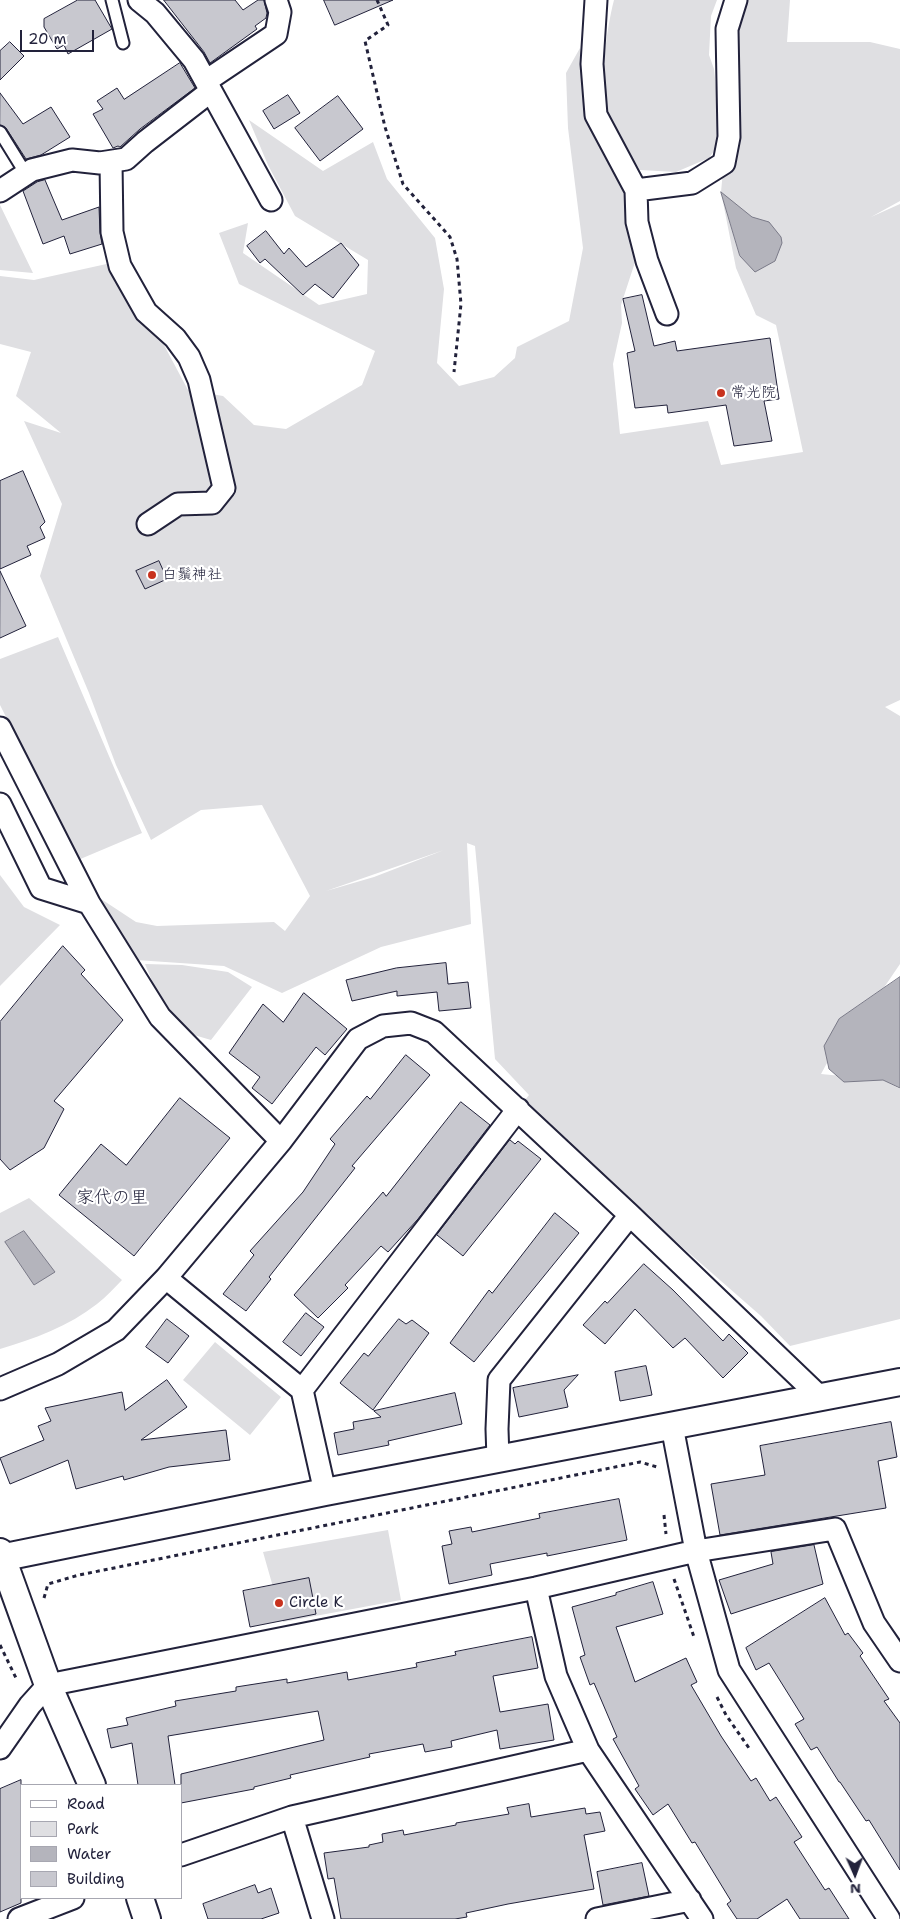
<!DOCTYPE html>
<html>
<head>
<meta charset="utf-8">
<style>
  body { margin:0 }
  #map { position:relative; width:900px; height:1919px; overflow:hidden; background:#fff; font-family:"Shantell Sans",sans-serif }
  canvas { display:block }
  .legend { position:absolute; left:20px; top:1784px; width:162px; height:115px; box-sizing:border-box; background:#fff; border:1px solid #a7a7b1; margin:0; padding:6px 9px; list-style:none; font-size:15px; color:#22223b }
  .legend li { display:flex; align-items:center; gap:10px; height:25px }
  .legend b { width:25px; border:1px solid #a7a7b1 }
  .north { position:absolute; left:830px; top:1849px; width:50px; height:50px; -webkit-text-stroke:4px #fff; paint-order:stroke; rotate:178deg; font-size:14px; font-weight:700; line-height:20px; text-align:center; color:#22223b }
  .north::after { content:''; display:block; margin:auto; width:18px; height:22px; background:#22223b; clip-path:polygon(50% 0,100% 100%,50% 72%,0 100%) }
  .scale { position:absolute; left:20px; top:30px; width:74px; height:22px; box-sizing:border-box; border:2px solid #22223b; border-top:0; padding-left:6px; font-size:15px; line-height:18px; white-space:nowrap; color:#22223b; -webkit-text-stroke:4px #fff; paint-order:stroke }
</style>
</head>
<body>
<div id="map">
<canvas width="900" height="1919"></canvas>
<ul class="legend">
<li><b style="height:6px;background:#fff"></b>Road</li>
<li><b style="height:14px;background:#dfdfe2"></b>Park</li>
<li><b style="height:14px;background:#b4b4bc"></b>Water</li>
<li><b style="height:14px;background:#c8c8cf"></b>Building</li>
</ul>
<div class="north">N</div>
<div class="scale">20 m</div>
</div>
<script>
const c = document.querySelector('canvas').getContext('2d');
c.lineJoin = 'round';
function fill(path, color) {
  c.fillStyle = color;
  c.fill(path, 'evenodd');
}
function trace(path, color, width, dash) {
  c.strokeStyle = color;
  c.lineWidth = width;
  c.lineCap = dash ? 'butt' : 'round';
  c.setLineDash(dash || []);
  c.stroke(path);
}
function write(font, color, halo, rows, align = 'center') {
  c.font = font + ' "Shantell Sans","Klee One",sans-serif';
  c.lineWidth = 4.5;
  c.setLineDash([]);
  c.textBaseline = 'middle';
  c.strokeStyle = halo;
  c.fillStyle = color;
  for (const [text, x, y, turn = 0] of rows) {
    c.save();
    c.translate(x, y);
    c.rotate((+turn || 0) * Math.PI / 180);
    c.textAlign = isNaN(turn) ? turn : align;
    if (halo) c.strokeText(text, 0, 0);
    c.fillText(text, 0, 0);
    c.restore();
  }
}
fill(new Path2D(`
  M 614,0 L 717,0 L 711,16 L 709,55 L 714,69 L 720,125 L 716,148 L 709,158 L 676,172 L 640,170 C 631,154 617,136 610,119 C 598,89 606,31 614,0 Z
  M 743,0 L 790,0 L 787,42 L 870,42 L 900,49 L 900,201 L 871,217 L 900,204 L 900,700 L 885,707 L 900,716 L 900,964 L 883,989 L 858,1006 L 821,1074 L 883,1080 L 900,1089 L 900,1319 L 790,1346 L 761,1316 L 633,1204 L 518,1109 L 529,1095 L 495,1059 L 475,846 L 467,843 L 471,924 L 381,947 L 282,993 L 224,966 L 136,960 L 95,895 L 136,922 L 157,926 L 274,922 L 285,931 L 310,896 L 262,805 L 201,810 L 151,840 L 116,765 L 89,693 L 40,576 L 62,504 L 24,421 L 61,433 L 16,396 L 31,352 L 0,344 L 0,276 L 34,280 L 111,263 L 115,283 L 134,289 L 188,390 L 223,396 L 254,425 L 286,429 L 362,385 L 375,351 L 239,284 L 219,233 L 248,223 L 243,253 L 319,305 L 367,294 L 368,260 L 295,216 L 268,165 L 249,120 L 323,171 L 373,142 L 387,179 L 435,238 L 444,289 L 437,363 L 459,386 L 494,377 L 515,358 L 517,347 L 569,321 L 583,248 L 568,128 L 566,73 L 580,48 L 586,105 L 630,178 L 638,253 L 621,305 L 622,323 L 613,364 L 620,434 L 708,421 L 721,465 L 803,452 L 776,325 L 756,315 L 736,268 L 721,192 L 729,108 L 734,16 ZM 444,850 L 374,877 L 326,891 Z
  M 0,205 L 33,273 L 0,270 Z
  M 58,637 L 142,833 L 78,860 L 0,705 L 0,659 Z
  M 0,875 L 24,907 L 60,925 L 0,986 Z
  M 145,964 L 182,965 L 228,972 L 252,987 L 211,1040 L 194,1035 L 184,1027 L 157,993 Z
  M 29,1198 L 122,1280 C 114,1288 106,1297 97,1304 C 69,1326 34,1339 0,1349 L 0,1213 Z
  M 215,1342 L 281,1397 L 250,1435 L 183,1380 Z
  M 388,1530 L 401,1600 L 283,1622 L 263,1552 Z`), '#dfdfe2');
const water = new Path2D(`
  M 721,192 L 752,217 L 769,222 L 781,237 L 782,243 L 775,261 L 755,272 L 740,256 Z
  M 900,977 L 900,1088 L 883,1080 L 844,1082 L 829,1069 L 824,1046 L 839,1019 Z
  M 24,1231 L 55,1272 L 34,1285 L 5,1242 Z`);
fill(water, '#b4b4bc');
trace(water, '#7a7a88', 1);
const building = new Path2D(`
  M 78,0 L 95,0 L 112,29 L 68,54 L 64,45 L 57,49 L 44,27 L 44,19 Z
  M 164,0 L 235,0 L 243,10 L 258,0 L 264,0 L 267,13 L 266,18 L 255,26 L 257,29 L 210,63 L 204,52 Z
  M 324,0 L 393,0 L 335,25 Z
  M 10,42 L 24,56 L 0,80 L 0,51 Z
  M 180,63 L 195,88 L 140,129 L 120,147 L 118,146 L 113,148 L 93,114 L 103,109 L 97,101 L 117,88 L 124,99 Z
  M 0,93 L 23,124 L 51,107 L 70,137 L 41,155 L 26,159 L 6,128 L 0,125 Z
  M 288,95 L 300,113 L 274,129 L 263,111 Z
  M 338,96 L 363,129 L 320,161 L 295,128 Z
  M 45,180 L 62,220 L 99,207 L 100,232 L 102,244 L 70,254 L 64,236 L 43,244 L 23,191 L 37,182 Z
  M 266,231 L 284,254 L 289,248 L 306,267 L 341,243 L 359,265 L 333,298 L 315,284 L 303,295 L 265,259 L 260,263 L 247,246 Z
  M 642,295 L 654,346 L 675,341 L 677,351 L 770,338 L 779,399 L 764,401 L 772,441 L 734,446 L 726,405 L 668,413 L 667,405 L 635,408 L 627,353 L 635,351 L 623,299 Z
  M 23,471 L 45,522 L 40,527 L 45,538 L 27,546 L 31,555 L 0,569 L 0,481 Z
  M 159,561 L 167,579 L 145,589 L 136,571 Z
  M 0,571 L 26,626 L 0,638 Z
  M 63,946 L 85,970 L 81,974 L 123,1020 L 54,1101 L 64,1109 L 44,1148 L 10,1170 L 0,1159 L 0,1022 Z
  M 446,963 L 448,984 L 468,982 L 471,1008 L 439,1011 L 437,992 L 397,996 L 397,991 L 352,1001 L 346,980 L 396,968 Z
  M 304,993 L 347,1029 L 325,1055 L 316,1047 L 272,1104 L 252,1088 L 260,1077 L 229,1053 L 263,1004 L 283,1022 Z
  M 406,1055 L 430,1075 L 352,1166 L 355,1168 L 269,1277 L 271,1279 L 246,1311 L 223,1294 L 254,1255 L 250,1251 L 303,1192 L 335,1144 L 330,1139 L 367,1096 L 370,1099 Z
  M 180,1098 L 230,1138 L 134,1256 L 59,1195 L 101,1144 L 126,1165 Z
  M 461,1102 L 490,1125 L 418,1219 L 388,1252 L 381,1246 L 345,1285 L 348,1288 L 318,1318 L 294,1295 L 383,1192 L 386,1196 Z
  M 510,1140 L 515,1144 L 518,1141 L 541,1159 L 463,1256 L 437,1235 Z
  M 555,1213 L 579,1233 L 474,1362 L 450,1343 L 489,1290 L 492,1293 Z
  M 644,1264 L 673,1290 L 723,1341 L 729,1334 L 748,1353 L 723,1378 L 685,1338 L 673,1348 L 635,1309 L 605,1344 L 583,1325 L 605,1301 L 607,1303 Z
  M 306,1313 L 324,1327 L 301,1356 L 283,1342 Z
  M 167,1319 L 189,1336 L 168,1363 L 146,1347 Z
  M 399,1319 L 406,1324 L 412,1320 L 429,1333 L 373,1410 L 340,1383 L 364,1353 L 368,1356 Z
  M 646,1366 L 652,1395 L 620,1401 L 615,1372 Z
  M 578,1375 L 564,1390 L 568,1407 L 519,1417 L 513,1388 Z
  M 167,1380 L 187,1407 L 141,1440 L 226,1430 L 230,1460 L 169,1467 L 124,1480 L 123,1476 L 76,1489 L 68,1460 L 10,1484 L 0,1458 L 44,1440 L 38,1426 L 51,1421 L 45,1408 L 122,1392 L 125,1410 Z
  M 455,1393 L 462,1424 L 388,1441 L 389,1445 L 338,1455 L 334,1433 L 354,1429 L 353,1422 L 381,1417 L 374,1411 Z
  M 891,1422 L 897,1457 L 878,1461 L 886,1508 L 720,1535 L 711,1484 L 765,1475 L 760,1446 Z
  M 619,1499 L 627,1540 L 547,1556 L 547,1553 L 490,1564 L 492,1575 L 449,1584 L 442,1546 L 452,1544 L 449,1531 L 471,1527 L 472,1532 L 540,1518 L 539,1514 Z
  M 814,1545 L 823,1584 L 731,1614 L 719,1580 L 773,1564 L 771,1552 Z
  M 309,1578 L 316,1614 L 250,1627 L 243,1591 Z
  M 653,1582 L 663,1614 L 616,1627 L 635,1682 L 686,1658 L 697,1682 L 691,1685 L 721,1736 L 751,1781 L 756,1778 L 770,1801 L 776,1797 L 802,1837 L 794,1842 L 825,1890 L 829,1888 L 849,1919 L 800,1919 L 787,1899 L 757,1919 L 737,1919 L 727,1904 L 731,1901 L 695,1842 L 692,1843 L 668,1804 L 653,1815 L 635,1789 L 639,1786 L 613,1739 L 617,1737 L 594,1683 L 590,1685 L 580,1657 L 585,1655 L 572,1607 L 616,1595 L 616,1593 Z
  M 825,1598 L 845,1635 L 848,1633 L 863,1653 L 860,1656 L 889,1699 L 884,1701 L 900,1723 L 900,1870 L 869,1820 L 866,1821 L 840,1782 L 839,1782 L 817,1747 L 811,1750 L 795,1724 L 804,1719 L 769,1663 L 756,1670 L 746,1648 Z
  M 532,1637 L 538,1668 L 493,1676 L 500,1712 L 548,1704 L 554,1740 L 500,1749 L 497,1730 L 451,1741 L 452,1747 L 425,1752 L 423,1744 L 369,1754 L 370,1757 L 290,1775 L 291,1778 L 254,1787 L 254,1789 L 181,1803 L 181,1774 L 324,1740 L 318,1711 L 168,1736 L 175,1785 L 138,1785 L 132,1743 L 111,1748 L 107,1729 L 128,1725 L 126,1718 L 176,1706 L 175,1701 L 236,1691 L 236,1687 L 287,1679 L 287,1683 L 347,1672 L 348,1680 L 417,1667 L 416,1663 L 456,1655 L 455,1652 Z
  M 21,1780 L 21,1903 L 0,1912 L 0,1789 Z
  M 529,1804 L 531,1817 L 585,1808 L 586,1814 L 600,1812 L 605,1831 L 584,1835 L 594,1889 L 508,1904 L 466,1913 L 467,1917 L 455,1919 L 341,1919 L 334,1878 L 328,1879 L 324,1853 L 369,1847 L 369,1845 L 383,1842 L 382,1834 L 403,1830 L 404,1835 L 456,1825 L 456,1823 L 509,1814 L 507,1808 Z
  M 642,1863 L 649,1896 L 603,1905 L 597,1872 Z
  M 255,1885 L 258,1893 L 271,1888 L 279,1913 L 261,1919 L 208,1919 L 203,1904 Z`);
fill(building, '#c8c8cf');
trace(building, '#22223b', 1);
const service = new Path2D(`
  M 112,0 L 123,43
  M 0,132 L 26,174`);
const minor = new Path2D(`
  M 139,0 L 155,13 L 194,60 L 271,200
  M 596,0 L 592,64 L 596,115 L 636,190 L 692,183 L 724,163 L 729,137 L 727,29 L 736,0
  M 206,81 L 276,34 L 280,12 L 276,0
  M 111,162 L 112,232 L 120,266 L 146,312 L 175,338 L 189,357 L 199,380 L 224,488 L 212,503 L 178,504 L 148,524
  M 636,190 L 637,222 L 647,261 L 667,314
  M 0,191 L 32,170 L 72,160 L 100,163 L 126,159 L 145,142 L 211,91
  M 0,728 L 89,903
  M 0,804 L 41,888 L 89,903 L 160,1017 L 281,1141
  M 166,1278 L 302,1390 L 325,1492
  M 0,1389 L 58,1364 L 116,1330 L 166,1278 L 281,1141 L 358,1039 L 383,1026 L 411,1023 L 434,1032 L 630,1215 L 820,1397
  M 302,1390 L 518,1109
  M 672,1426 L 696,1551 L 729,1670 L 889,1919
  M 498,1459 L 497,1429 L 499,1380 L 630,1215
  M 536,1588 L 556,1676 L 588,1750 L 702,1919
  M 0,1748 L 30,1705 L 48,1685 L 536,1588 L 696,1551 L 835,1529 L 874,1623 L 900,1661
  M 292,1817 L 323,1919
  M 181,1855 L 292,1817 L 588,1750
  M 19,1919 L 73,1898
  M 597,1919 L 690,1900`);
const tertiary = new Path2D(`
  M 0,1552 L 48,1685 L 92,1785
  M 0,1558 L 325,1492 L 900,1382
  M 140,1898 L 147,1919`);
trace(service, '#22223b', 15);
trace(minor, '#22223b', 25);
trace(tertiary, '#22223b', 30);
trace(new Path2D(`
  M 377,0 L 388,25 L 365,41 L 385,127 L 403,184 L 450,237 L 457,259 L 461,304 L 454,372
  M 664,1515 L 666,1534
  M 674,1579 L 694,1637
  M 44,1598 L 48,1584 L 79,1575 L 640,1462 L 657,1467
  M 0,1645 L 16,1678
  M 717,1697 L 726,1715 L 751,1751`), '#22223b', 3, [4, 4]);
trace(service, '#fff', 11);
trace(minor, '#fff', 21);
trace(tertiary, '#fff', 26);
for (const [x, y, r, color] of [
  [721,393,5,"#c8321e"],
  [152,575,5,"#c8321e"],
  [279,1603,5,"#c8321e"]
]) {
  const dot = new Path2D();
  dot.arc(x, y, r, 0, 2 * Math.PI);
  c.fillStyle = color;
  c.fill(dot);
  trace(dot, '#fff', 2);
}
write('15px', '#22223b', '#fff', [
  ["常光院",731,393],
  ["白鬚神社",162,575],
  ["Circle K",289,1603]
], 'left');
write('18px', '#22223b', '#fff', [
  ["家代の里",112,1198]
]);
</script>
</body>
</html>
